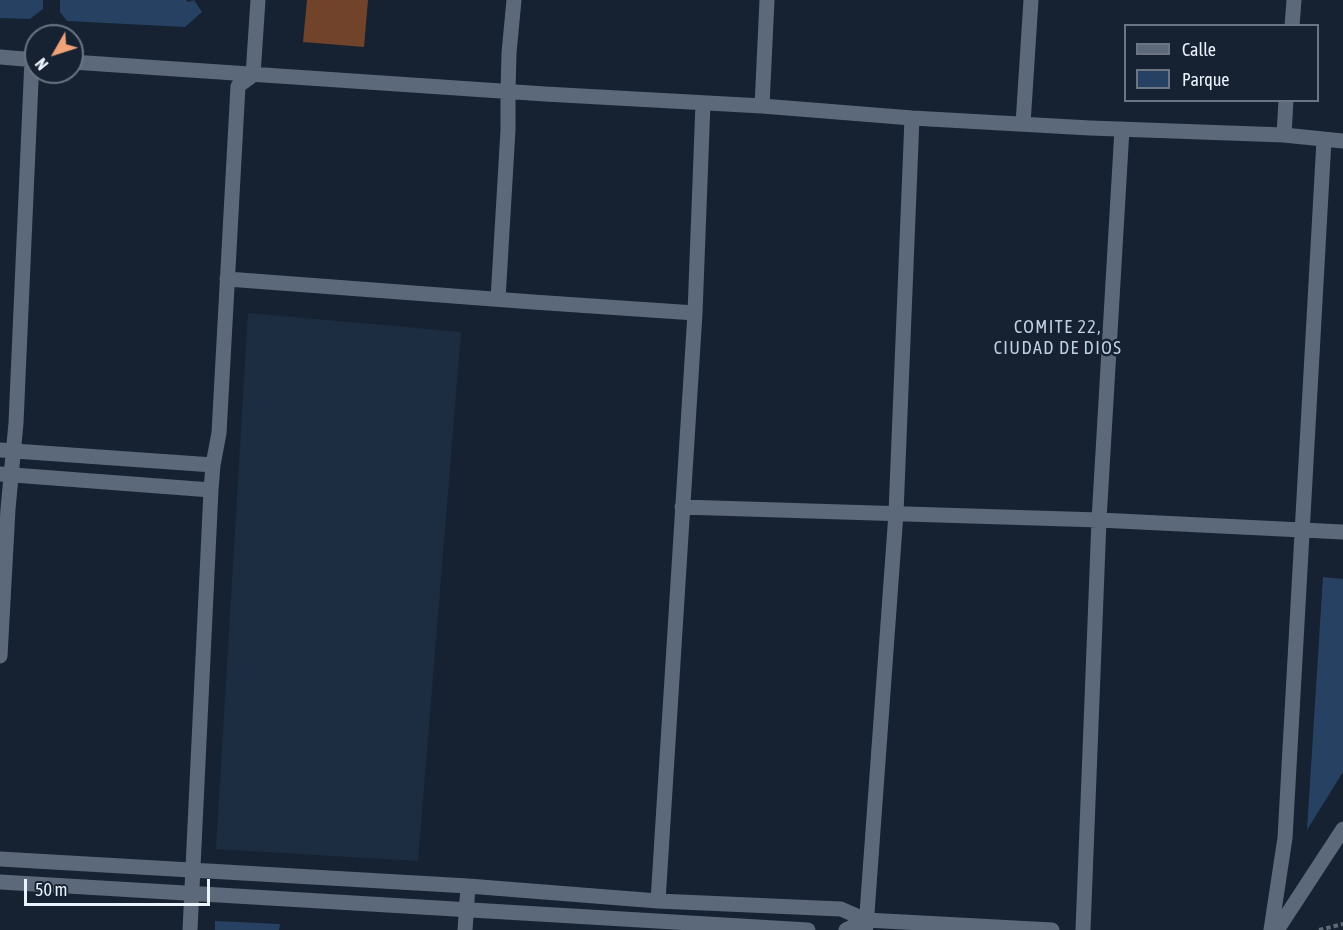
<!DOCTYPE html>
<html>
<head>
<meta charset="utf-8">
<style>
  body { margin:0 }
  #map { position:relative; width:1343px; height:930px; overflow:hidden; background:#162231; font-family:"Asap Condensed",sans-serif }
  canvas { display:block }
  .legend { position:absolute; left:1124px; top:24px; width:195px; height:78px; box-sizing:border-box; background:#162231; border:2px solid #6b7583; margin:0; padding:8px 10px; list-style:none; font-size:18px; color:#eaf2fd }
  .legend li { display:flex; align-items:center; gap:12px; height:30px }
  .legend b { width:30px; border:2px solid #6b7583 }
  .north { position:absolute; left:24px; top:24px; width:60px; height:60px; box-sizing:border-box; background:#162231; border:2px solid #6b7583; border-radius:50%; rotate:231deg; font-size:16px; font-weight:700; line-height:24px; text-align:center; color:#eaf2fd }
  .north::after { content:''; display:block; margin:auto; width:21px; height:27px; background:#f0a279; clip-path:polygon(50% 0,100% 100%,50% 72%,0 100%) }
  .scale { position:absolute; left:24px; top:879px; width:186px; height:27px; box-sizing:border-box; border:3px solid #eaf2fd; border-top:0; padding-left:8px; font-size:18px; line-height:21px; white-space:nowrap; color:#eaf2fd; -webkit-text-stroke:4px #162231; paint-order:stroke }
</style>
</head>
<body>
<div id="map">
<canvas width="1343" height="930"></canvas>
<ul class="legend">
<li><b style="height:8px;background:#5c697b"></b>Calle</li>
<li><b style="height:16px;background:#264162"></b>Parque</li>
</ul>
<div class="north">N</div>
<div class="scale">50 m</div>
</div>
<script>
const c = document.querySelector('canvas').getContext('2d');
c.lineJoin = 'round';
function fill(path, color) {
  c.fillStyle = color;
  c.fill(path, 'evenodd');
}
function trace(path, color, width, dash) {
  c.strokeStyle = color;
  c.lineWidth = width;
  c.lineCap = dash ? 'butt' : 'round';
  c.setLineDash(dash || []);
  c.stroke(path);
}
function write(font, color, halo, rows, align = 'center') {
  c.font = font + ' "Asap Condensed",sans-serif';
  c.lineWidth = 5;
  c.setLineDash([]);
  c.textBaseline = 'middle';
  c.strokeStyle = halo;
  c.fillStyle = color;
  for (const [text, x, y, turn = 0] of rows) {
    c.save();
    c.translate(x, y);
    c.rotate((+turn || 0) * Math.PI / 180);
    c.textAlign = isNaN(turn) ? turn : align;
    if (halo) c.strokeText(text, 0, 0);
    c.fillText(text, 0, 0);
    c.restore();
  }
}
fill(new Path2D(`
  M 248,313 L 461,332 L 418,861 L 216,849 Z`), '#1c2d41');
fill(new Path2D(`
  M 0,0 L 43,0 L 43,9 L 30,19 L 0,18 Z
  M 60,0 L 186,0 L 188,2 L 194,0 L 202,12 L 185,27 L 67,21 L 60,12 Z
  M 1323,577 L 1343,579 L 1343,772 L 1307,830 Z
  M 215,921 L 280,924 L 279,930 L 215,930 Z`), '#264162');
fill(new Path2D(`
  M 307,0 L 368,0 L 364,47 L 303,42 Z`), '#70432a');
trace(new Path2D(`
  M 1319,930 L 1343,924`), '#606b78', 4, [4.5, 3]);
trace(new Path2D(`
  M 1292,26 L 1294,0
  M 0,57 L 36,60
  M 72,62 L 545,94 L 762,106 L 912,118 L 1090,128 L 1284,135 L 1343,141
  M 762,106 L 767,0
  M 1023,124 L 1031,0
  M 1284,135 L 1286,100
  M 227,279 L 533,302 L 695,313
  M 498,299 L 508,130 L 508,92 L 509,53 L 514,0
  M 0,450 L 213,465
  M 0,474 L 211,490
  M 682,507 L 1099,520 L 1343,532
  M 0,656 L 8,509 L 16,423 L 32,59
  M 0,859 L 468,886 L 658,901 L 841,909 L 866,920 L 1052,930
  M 0,882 L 808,930
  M 658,901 L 695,313 L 703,103
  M 866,927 L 896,513 L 912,118
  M 190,930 L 211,490 L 213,465 L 219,433 L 238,86 L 253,75 L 258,0
  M 465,930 L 468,886
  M 846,930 L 866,920
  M 1083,930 L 1099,520 L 1122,129
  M 1271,930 L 1285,838 L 1324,140
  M 1277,930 L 1343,829`), '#5c697b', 15);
c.letterSpacing = '1.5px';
write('18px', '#bfcfe4', '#162231', [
  ["COMITE 22,",1058,327],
  ["CIUDAD DE DIOS",1058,348]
]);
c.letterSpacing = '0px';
</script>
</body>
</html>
